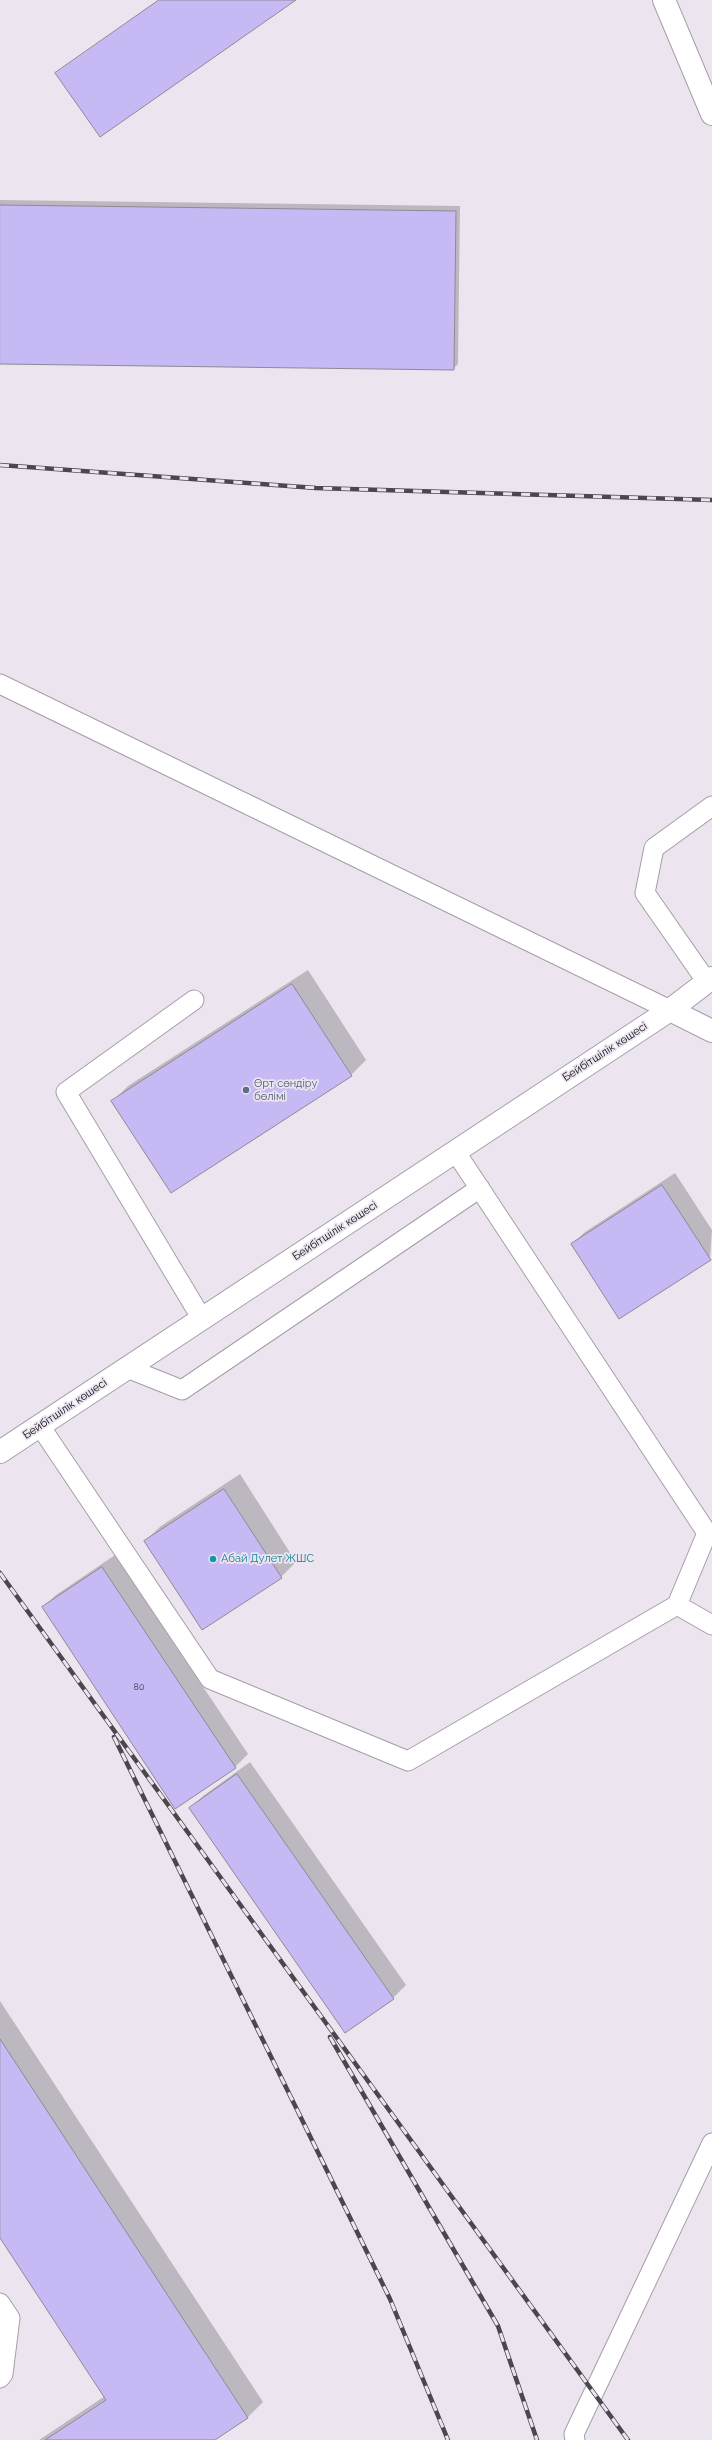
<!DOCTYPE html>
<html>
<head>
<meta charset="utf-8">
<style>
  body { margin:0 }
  canvas { display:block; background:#ece5f0 }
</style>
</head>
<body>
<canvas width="712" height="2440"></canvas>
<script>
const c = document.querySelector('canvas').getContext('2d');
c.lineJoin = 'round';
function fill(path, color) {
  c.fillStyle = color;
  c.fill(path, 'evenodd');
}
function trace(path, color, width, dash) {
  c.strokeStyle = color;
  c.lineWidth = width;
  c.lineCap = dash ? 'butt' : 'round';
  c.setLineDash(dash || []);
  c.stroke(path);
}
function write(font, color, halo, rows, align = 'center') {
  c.font = font + ' Raleway,sans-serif';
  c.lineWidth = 3.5;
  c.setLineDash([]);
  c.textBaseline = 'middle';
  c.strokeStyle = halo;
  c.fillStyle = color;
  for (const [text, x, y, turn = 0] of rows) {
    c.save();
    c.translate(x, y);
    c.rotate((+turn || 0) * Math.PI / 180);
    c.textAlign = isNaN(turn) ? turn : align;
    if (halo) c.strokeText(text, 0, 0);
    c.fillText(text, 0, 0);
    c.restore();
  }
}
fill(new Path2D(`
  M 159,0 L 294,0 L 56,73 Z
  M 0,200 L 460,206 L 458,364 L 453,369 L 0,363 Z
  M 308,970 L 366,1060 L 351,1075 L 113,1101 L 128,1086 Z
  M 675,1173 L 712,1230 L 710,1259 L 572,1244 L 585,1232 Z
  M 240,1474 L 296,1562 L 281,1577 L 145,1541 L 161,1526 Z
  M 115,1555 L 248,1754 L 235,1767 L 43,1607 L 56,1595 Z
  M 250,1762 L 406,1985 L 393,1998 L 190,1808 L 203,1796 Z
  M 0,2001 L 263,2402 L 248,2417 L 213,2440 L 39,2440 L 105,2396 L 0,2236 Z`), '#0003');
const building = new Path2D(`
  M 159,0 L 296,0 L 100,137 L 55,73 Z
  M 0,205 L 456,211 L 454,370 L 0,364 Z
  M 292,984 L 352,1076 L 171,1193 L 111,1101 Z
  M 662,1185 L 711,1260 L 619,1319 L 571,1244 Z
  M 224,1489 L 282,1578 L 202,1630 L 144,1541 Z
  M 102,1567 L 236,1768 L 175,1809 L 42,1607 Z
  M 237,1774 L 394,1999 L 345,2033 L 189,1808 Z
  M 0,2039 L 248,2418 L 215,2440 L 45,2440 L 106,2400 L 0,2238 Z`);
fill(building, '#c7b9f4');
trace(building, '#8d8a96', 1);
const service = new Path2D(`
  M 0,684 L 670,1010
  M 707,982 L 645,893 L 654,848 L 712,806
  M 194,1000 L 66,1092 L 202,1319
  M 127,1368 L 182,1390 L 480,1188
  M 40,1426 L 210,1679 L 408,1761 L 677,1605 L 707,1533 L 455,1151
  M 677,1605 L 712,1625
  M 0,2303 L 10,2318 L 3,2374 L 0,2378
  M 575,2440 L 574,2434 L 712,2143`);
const tertiary = new Path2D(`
  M 664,0 L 712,114
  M 670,1010 L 712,1031
  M 0,1452 L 670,1010 L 712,978`);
trace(service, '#a59ea9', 21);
trace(tertiary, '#a59ea9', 24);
trace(service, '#fff', 19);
trace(tertiary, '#fff', 22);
const rail = new Path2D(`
  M 0,465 L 316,488 L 712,500
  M 0,1573 L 628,2440
  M 114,1737 L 390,2299 L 448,2440
  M 330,2037 L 498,2326 L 537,2440`);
trace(rail, '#4b474d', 4.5);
trace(rail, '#ece5f0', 3, [9]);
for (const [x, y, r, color] of [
  [246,1090,4,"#5c6f8a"],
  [213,1559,4,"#0f9aa8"]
]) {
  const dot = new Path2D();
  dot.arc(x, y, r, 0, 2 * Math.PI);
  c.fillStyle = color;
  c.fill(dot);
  trace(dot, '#ece5f0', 1.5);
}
write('9px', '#3d3749', null, [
  ["80",139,1687]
]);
write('11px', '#0f0c10', '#ece5f0', [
  ["Бейбітшілік көшесі",605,1052,-33],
  ["Бейбітшілік көшесі",335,1231,-33],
  ["Бейбітшілік көшесі",65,1409,-34]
]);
write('11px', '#4e5e75', '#ece5f0', [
  ["Өрт сөндіру",254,1084],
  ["бөлімі",254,1097]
], 'left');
write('11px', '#0d838f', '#ece5f0', [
  ["Абай Дулет ЖШС",221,1559]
], 'left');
</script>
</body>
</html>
